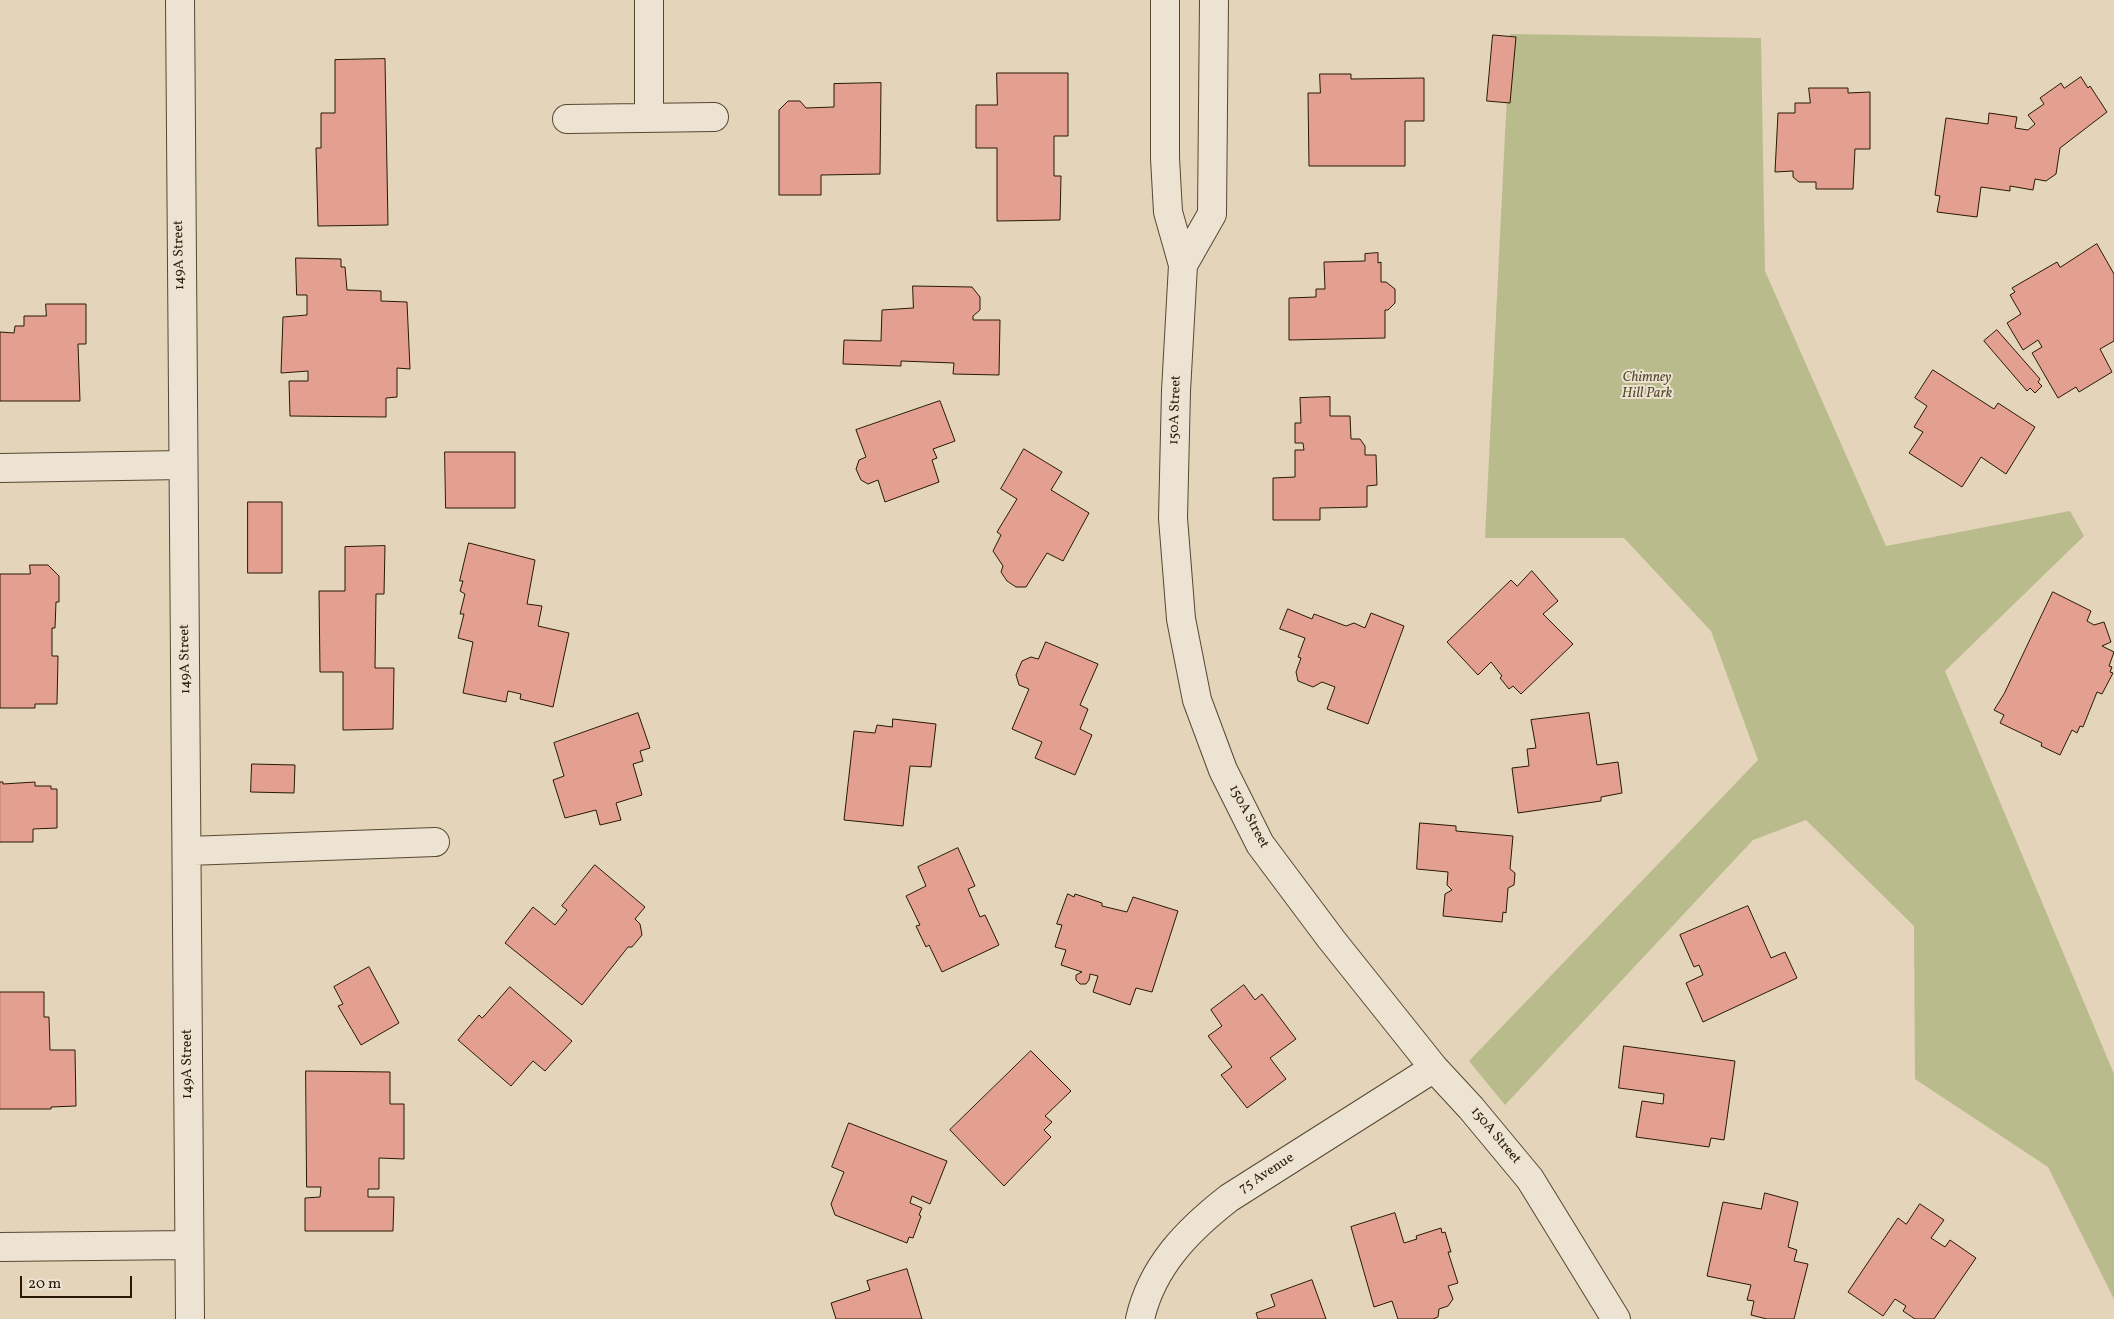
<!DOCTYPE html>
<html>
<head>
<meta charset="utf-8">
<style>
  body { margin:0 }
  #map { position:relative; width:2114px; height:1319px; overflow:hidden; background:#e3d4ba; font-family:Vollkorn,serif }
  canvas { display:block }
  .scale { position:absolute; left:20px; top:1276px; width:112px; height:22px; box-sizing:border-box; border:2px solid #281904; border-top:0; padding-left:6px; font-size:15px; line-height:18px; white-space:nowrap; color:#281904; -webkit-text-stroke:4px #ede3d2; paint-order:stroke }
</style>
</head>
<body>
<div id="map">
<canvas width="2114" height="1319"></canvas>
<div class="scale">20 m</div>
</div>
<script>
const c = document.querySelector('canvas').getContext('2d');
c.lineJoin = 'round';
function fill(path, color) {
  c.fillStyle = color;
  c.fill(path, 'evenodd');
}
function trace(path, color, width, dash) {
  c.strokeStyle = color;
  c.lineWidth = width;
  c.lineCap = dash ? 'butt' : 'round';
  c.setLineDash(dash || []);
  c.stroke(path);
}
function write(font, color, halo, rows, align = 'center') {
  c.font = font + ' Vollkorn,serif';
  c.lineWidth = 4;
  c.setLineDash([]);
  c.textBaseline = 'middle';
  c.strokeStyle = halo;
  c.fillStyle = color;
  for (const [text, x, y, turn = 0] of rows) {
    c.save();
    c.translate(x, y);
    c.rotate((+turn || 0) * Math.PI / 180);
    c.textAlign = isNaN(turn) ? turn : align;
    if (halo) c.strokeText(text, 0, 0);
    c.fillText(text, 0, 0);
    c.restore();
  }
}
fill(new Path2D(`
  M 1510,34 L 1761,38 L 1765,271 L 1886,546 L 2070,511 L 2084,536 L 1945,671 L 2114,1074 L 2114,1299 L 2048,1167 L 1915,1079 L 1914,926 L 1806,820 L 1753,840 L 1505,1105 L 1469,1061 L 1758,760 L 1711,631 L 1624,538 L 1485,538 Z`), '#b9bb8c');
const building = new Path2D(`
  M 1493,35 L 1516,37 L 1510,103 L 1487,101 Z
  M 385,59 L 388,225 L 318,226 L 316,148 L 321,148 L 321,113 L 335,113 L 335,60 Z
  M 997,73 L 1068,73 L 1068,136 L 1054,136 L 1054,176 L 1061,176 L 1060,220 L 997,221 L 997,148 L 976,148 L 976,105 L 997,105 Z
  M 1320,74 L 1351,74 L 1351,79 L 1424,78 L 1424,121 L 1405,121 L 1405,166 L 1309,166 L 1308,93 L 1320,93 Z
  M 2081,77 L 2088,88 L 2090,86 L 2107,112 L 2060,148 L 2056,174 L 2046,181 L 2035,179 L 2033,190 L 2010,186 L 2010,191 L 1981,187 L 1977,217 L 1937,212 L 1940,196 L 1935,195 L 1946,118 L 1988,124 L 1989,113 L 2017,117 L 2015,128 L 2028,130 L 2035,124 L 2028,115 L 2044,104 L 2040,98 L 2061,83 L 2064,88 Z
  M 881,83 L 880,174 L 821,175 L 821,195 L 779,195 L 779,110 L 788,101 L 800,101 L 806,108 L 834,107 L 834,84 Z
  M 1809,88 L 1848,88 L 1848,93 L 1870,92 L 1870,149 L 1855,149 L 1853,189 L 1816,189 L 1816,182 L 1799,182 L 1793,177 L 1793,171 L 1775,172 L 1778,113 L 1795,113 L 1795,103 L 1810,103 Z
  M 2097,244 L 2114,274 L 2114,341 L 2100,349 L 2112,372 L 2079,392 L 2076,387 L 2058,398 L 2032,353 L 2042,347 L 2038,340 L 2023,350 L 2007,323 L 2021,314 L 2010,295 L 2015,292 L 2012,288 L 2057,262 L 2060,267 Z
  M 1378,253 L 1378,263 L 1381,262 L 1381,282 L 1386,282 L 1395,289 L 1395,303 L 1388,310 L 1385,310 L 1385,338 L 1289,340 L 1289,298 L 1316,297 L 1316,289 L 1325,289 L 1324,262 L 1365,261 L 1365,254 Z
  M 296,258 L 341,259 L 341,267 L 345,267 L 347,290 L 381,291 L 381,301 L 407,302 L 410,369 L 397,368 L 397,397 L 386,398 L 386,417 L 290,416 L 289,381 L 308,381 L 308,371 L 281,373 L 283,317 L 307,315 L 307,295 L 297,295 Z
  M 913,286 L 972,287 L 980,297 L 980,310 L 973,316 L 973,320 L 1000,320 L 999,375 L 953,374 L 954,363 L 901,361 L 901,366 L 843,364 L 844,340 L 881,341 L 882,310 L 913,308 Z
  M 46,304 L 86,304 L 86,344 L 78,344 L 80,401 L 0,401 L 0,332 L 14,333 L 15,326 L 24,326 L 24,316 L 46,316 Z
  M 1997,330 L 2040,379 L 2038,382 L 2042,386 L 2035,393 L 2030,388 L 2027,391 L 1984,341 Z
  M 1933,370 L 1994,409 L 1998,403 L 2035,427 L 2006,474 L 1981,457 L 1962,487 L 1909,453 L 1923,432 L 1914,427 L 1927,406 L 1915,398 Z
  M 1330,397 L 1330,416 L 1350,416 L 1351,439 L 1360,439 L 1365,446 L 1365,455 L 1376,455 L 1377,485 L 1367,486 L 1367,507 L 1320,508 L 1320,520 L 1273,520 L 1273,478 L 1295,477 L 1295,450 L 1304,450 L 1303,443 L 1295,443 L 1295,423 L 1301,423 L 1300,398 Z
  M 940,401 L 955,441 L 933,449 L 937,458 L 932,460 L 939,482 L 885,502 L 878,480 L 868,484 L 861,480 L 856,469 L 859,460 L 866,457 L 856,430 Z
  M 1024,449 L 1062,472 L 1051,490 L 1089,513 L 1063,561 L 1047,553 L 1026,587 L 1016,587 L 1007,581 L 1001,572 L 1003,566 L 993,551 L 1001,535 L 997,532 L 1017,499 L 1001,489 Z
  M 445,452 L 515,452 L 515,508 L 446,508 Z
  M 248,502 L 282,502 L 282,573 L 248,573 Z
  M 469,543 L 535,560 L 527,604 L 542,606 L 538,626 L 569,633 L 553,707 L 520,699 L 521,694 L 508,691 L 506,702 L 463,693 L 473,642 L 458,638 L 464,614 L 460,614 L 465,594 L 460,591 L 463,581 L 460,581 Z
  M 385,546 L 384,594 L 376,594 L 375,668 L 394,668 L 393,729 L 343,730 L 343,672 L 320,672 L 319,591 L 345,591 L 345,547 Z
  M 30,565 L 48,565 L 59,576 L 59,602 L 56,602 L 55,628 L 52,628 L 52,656 L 58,656 L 57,704 L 35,704 L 35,708 L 0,708 L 0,574 L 30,574 Z
  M 1532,571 L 1558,601 L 1543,614 L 1573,644 L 1521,694 L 1513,686 L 1509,689 L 1500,678 L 1502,676 L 1491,662 L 1478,675 L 1447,642 L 1511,580 L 1517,586 Z
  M 2053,592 L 2091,611 L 2087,621 L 2094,625 L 2104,622 L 2111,642 L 2102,646 L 2114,652 L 2109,666 L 2112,667 L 2110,672 L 2113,673 L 2102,694 L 2097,692 L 2083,727 L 2080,726 L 2077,733 L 2072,730 L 2060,755 L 2041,746 L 2042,743 L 2000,723 L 2004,715 L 1994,710 L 2004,694 Z
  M 1288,609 L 1312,619 L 1314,614 L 1346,626 L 1354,623 L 1365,628 L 1371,613 L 1404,626 L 1368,724 L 1327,709 L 1335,687 L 1322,682 L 1313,687 L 1298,681 L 1296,672 L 1301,658 L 1298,657 L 1305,638 L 1280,629 Z
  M 1046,642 L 1098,664 L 1080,705 L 1088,709 L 1080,729 L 1092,735 L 1075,775 L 1035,758 L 1042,742 L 1012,729 L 1029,689 L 1019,685 L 1016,675 L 1022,661 L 1031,657 L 1038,659 Z
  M 638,713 L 650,748 L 640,751 L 643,761 L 633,764 L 642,795 L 616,803 L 621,820 L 600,825 L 596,810 L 565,818 L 553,780 L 564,776 L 554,743 Z
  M 1589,713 L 1597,765 L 1618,762 L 1622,793 L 1601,797 L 1601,801 L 1518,813 L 1512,768 L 1529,766 L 1527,749 L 1536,748 L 1531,720 Z
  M 893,719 L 936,724 L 931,767 L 910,766 L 903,826 L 844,820 L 854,731 L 875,733 L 877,725 L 892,727 Z
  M 252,764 L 295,765 L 294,793 L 251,792 Z
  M 0,782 L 3,782 L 3,784 L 35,782 L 35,786 L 51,786 L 51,789 L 57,789 L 57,828 L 33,829 L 33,842 L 0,842 Z
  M 1420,823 L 1456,826 L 1456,831 L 1513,836 L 1510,869 L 1515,873 L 1514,885 L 1508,888 L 1506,913 L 1503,912 L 1502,922 L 1443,916 L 1445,894 L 1452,890 L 1447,885 L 1448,872 L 1417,869 Z
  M 958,848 L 975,886 L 968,889 L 980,917 L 985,915 L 999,945 L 942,972 L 929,945 L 926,947 L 916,926 L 920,925 L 906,896 L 926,886 L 918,867 Z
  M 595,865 L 645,907 L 635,919 L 640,924 L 642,935 L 632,947 L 628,947 L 582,1005 L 505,943 L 533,907 L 555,925 L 567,910 L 562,906 Z
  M 1068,894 L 1074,897 L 1075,894 L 1102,903 L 1102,906 L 1127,912 L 1133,897 L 1178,911 L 1152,992 L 1136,988 L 1130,1005 L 1093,992 L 1098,976 L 1090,974 L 1089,980 L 1086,984 L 1080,984 L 1076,980 L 1076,975 L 1082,972 L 1061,965 L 1066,950 L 1055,947 L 1062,925 L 1057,924 Z
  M 1748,906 L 1771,958 L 1785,952 L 1797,978 L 1703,1022 L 1686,983 L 1703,975 L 1699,965 L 1694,967 L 1680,935 Z
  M 369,967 L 399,1023 L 361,1045 L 338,1006 L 343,1004 L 334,987 Z
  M 1244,985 L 1255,1000 L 1262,994 L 1296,1039 L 1270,1058 L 1286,1079 L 1247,1108 L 1221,1075 L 1232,1067 L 1208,1036 L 1222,1026 L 1211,1010 Z
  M 510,987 L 572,1041 L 545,1071 L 533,1061 L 511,1086 L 458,1040 L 479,1015 L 482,1018 Z
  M 0,992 L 44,992 L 44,1017 L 49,1017 L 50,1050 L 75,1050 L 76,1106 L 51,1107 L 51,1109 L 0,1109 Z
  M 1624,1046 L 1735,1061 L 1724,1140 L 1711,1138 L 1709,1147 L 1636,1137 L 1642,1101 L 1663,1104 L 1664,1094 L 1619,1088 Z
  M 1031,1051 L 1071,1091 L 1045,1116 L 1052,1122 L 1044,1130 L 1051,1137 L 1004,1186 L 950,1130 Z
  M 306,1071 L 390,1072 L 390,1104 L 404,1104 L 404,1159 L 379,1158 L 379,1189 L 368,1189 L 368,1197 L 394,1197 L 393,1231 L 305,1231 L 305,1198 L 320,1197 L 321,1187 L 307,1187 Z
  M 849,1123 L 947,1161 L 930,1204 L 912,1196 L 910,1203 L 922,1208 L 919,1215 L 921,1216 L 913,1238 L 909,1237 L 907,1243 L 835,1215 L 831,1204 L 844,1172 L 832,1167 Z
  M 1765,1193 L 1798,1202 L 1788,1247 L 1797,1250 L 1794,1261 L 1808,1264 L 1794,1319 L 1767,1319 L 1751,1315 L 1754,1301 L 1747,1300 L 1751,1285 L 1707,1276 L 1723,1202 L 1761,1209 Z
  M 1920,1204 L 1944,1220 L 1931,1238 L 1945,1247 L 1950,1240 L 1976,1258 L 1934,1319 L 1915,1319 L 1903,1311 L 1906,1306 L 1895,1299 L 1883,1316 L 1848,1292 L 1898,1218 L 1906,1224 Z
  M 1395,1213 L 1404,1243 L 1417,1239 L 1416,1236 L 1441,1228 L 1442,1233 L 1445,1232 L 1451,1252 L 1448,1252 L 1458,1283 L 1448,1286 L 1453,1299 L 1448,1306 L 1439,1309 L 1438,1317 L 1433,1319 L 1398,1319 L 1392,1301 L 1374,1307 L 1351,1227 Z
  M 907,1269 L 922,1319 L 836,1319 L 831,1303 L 870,1290 L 867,1281 Z
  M 1312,1280 L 1326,1319 L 1258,1319 L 1256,1313 L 1275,1306 L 1271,1295 Z`);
fill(building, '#e3a090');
trace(building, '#281904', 1);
const minor = new Path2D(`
  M 180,0 L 190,1319
  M 1165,0 L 1165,158 L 1168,212 L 1183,265 L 1176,391 L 1173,518 L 1181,619 L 1197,700 L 1223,770 L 1260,844 L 1331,939 L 1434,1068 L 1471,1108 L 1530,1179 L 1616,1319
  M 649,118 L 649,0
  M 567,119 L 714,117
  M 1183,265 L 1212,214 L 1214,0
  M 0,468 L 183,465
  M 188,851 L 435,842
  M 0,1247 L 189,1245
  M 1140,1319 C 1152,1266 1188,1230 1229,1198 L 1434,1068`);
trace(minor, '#574832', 30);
trace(minor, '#ede3d2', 28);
write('14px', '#281904', '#ede3d2', [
  ["149A Street",180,255,-91],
  ["150A Street",1176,410,-88],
  ["149A Street",186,659,-91],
  ["150A Street",1248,817,62],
  ["149A Street",188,1064,-90],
  ["150A Street",1495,1136,50],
  ["75 Avenue",1267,1174,-33]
]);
write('italic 14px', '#544a2d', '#ede3d2', [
  ["Chimney",1647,378],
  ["Hill Park",1647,394]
]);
</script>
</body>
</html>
